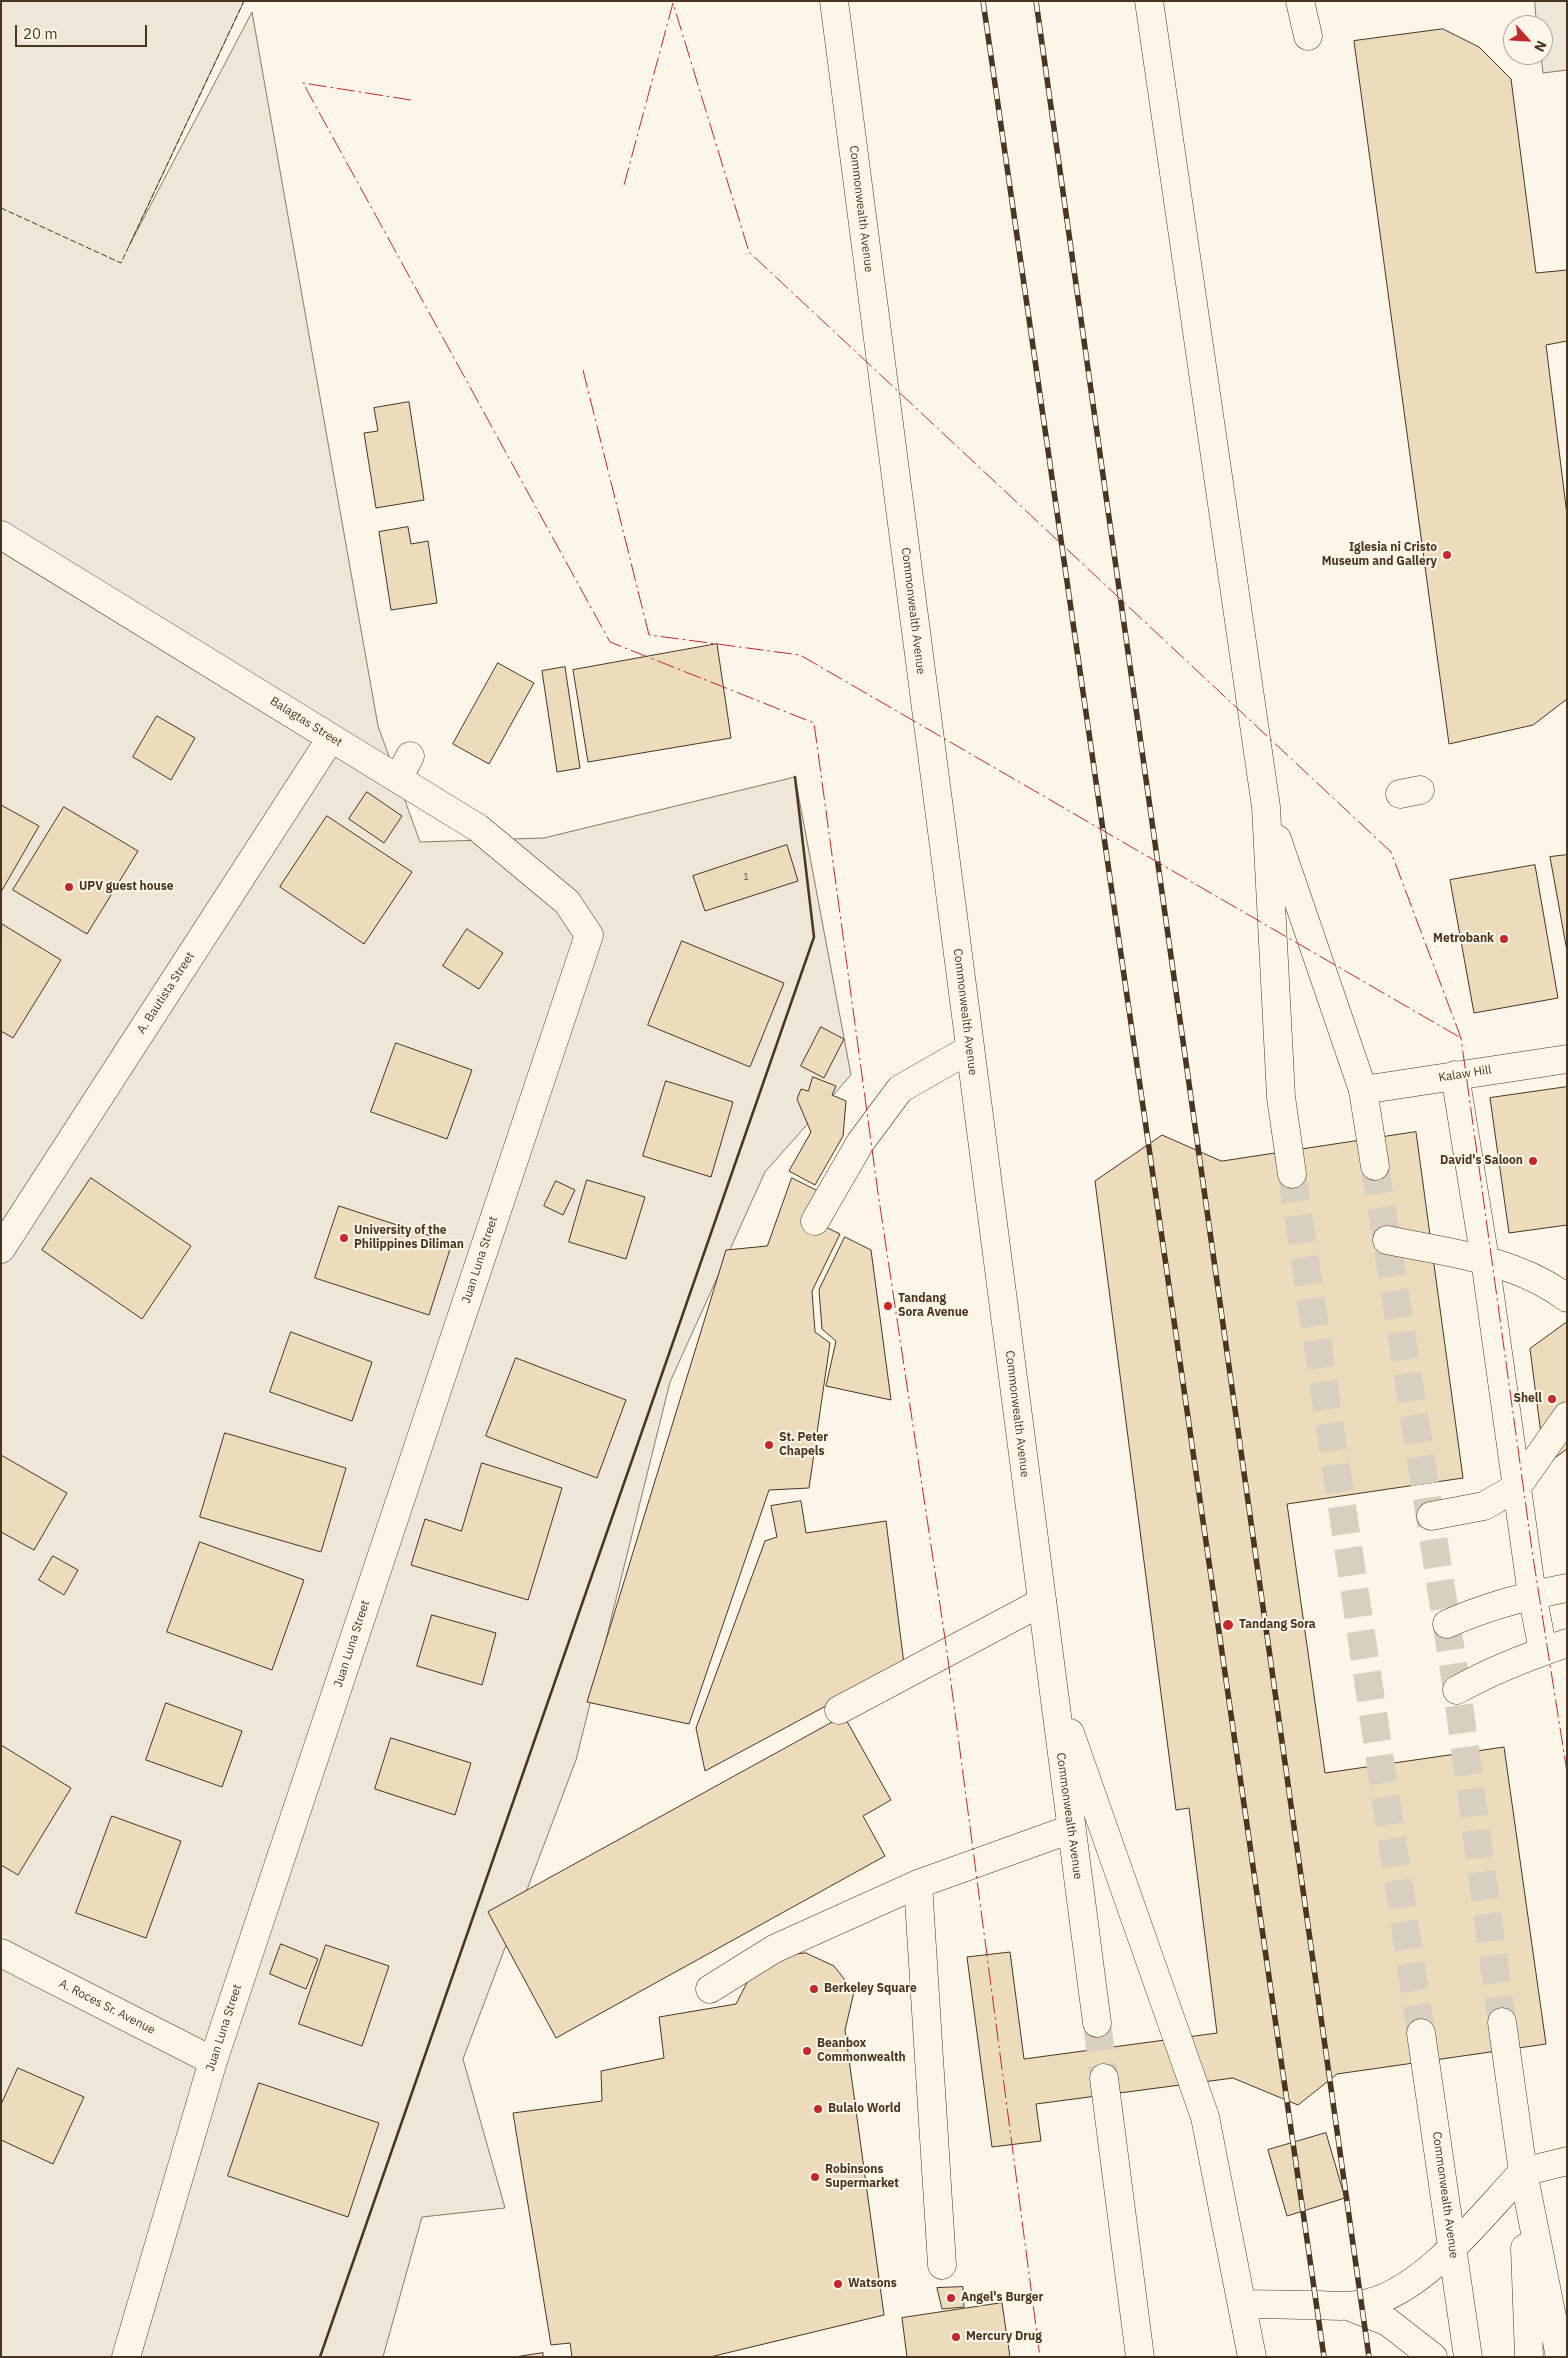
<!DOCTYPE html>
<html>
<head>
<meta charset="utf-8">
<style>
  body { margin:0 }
  #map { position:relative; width:1568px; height:2358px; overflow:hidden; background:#fbf6e9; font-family:"IBM Plex Sans",sans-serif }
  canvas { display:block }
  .frame { position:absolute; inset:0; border:2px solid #4a3520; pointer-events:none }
  .north { position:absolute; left:1503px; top:15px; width:50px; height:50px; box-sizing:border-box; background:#fbf6e9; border:1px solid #b4a999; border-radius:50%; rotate:116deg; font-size:14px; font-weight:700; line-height:20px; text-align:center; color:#4a3520 }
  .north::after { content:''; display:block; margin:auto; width:18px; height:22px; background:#c62828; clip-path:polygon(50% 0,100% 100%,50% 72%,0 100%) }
  .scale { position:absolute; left:15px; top:25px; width:132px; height:22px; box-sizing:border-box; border:2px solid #4a3520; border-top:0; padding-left:6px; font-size:15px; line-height:18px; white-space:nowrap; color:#4a3520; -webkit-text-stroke:4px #fbf6e9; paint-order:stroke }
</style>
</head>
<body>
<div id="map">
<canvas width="1568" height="2358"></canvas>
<div class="frame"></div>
<div class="north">N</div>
<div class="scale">20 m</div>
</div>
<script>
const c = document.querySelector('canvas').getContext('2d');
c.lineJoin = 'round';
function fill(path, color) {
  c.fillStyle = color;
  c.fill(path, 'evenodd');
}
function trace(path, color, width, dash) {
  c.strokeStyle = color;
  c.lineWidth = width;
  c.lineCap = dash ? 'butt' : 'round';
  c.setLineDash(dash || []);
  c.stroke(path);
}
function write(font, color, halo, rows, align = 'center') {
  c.font = font + ' "IBM Plex Sans",sans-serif';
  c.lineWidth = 4;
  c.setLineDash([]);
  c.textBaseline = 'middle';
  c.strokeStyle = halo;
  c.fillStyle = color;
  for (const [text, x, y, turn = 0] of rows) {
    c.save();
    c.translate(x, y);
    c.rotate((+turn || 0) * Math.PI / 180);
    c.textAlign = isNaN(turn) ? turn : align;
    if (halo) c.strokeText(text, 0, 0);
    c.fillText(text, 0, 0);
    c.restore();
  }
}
const green = new Path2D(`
  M 1,1 L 244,1 L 129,246 L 252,12 L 378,726 L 420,842 L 544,838 L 795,777 L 851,1075 L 765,1172 L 670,1382 L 576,1760 L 463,2059 L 505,2208 L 422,2217 L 383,2357 L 1,2357 Z`);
fill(green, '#ede6d9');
trace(green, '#887966', 1);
const parking = new Path2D(`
  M 1535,1 L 1567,1 L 1567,70 L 1543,73 L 1541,55 L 1543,55 L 1543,25 L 1537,25 Z`);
fill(parking, '#ede7d9');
trace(parking, '#887966', 1);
const building = new Path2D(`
  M 1443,29 L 1479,47 L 1511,79 L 1536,273 L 1567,270 L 1567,341 L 1546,345 L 1567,515 L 1567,699 L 1533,725 L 1449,744 L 1354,41 Z
  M 409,402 L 424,500 L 376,508 L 364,433 L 378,431 L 374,408 Z
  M 408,527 L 411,544 L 428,541 L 437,603 L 391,610 L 379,532 Z
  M 717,644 L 731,738 L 588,762 L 573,670 Z
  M 498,663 L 534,683 L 489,764 L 453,744 Z
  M 565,667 L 580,768 L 557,772 L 542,671 Z
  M 157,716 L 195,738 L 171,780 L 133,757 Z
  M 367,792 L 402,816 L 384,843 L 349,819 Z
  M 1,805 L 39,826 L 1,892 Z
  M 64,807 L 138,851 L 87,934 L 13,890 Z
  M 327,816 L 412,872 L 364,944 L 280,887 Z
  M 787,845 L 798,881 L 705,911 L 693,876 Z
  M 1567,855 L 1567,951 L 1550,857 Z
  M 1535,865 L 1558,998 L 1474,1013 L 1450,880 Z
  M 2,924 L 61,960 L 13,1038 L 1,1031 Z
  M 467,929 L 503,953 L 479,989 L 443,966 Z
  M 682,941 L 784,983 L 750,1067 L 648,1025 Z
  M 821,1027 L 844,1039 L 824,1078 L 801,1066 Z
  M 396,1043 L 472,1070 L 447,1139 L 371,1112 Z
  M 813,1077 L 836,1086 L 832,1095 L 846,1101 L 843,1136 L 815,1185 L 789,1171 L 811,1132 L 797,1099 L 801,1089 L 808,1091 Z
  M 666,1081 L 733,1102 L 711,1177 L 643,1156 Z
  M 1567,1087 L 1567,1225 L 1509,1233 L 1490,1098 Z
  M 1416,1132 L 1463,1478 L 1287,1504 L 1325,1773 L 1504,1747 L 1546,2044 L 1337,2074 L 1298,2105 L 1233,2078 L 1036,2104 L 1041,2141 L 992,2147 L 967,1957 L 1010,1952 L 1024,2059 L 1217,2033 L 1189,1808 L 1176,1810 L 1095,1181 L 1162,1135 L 1221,1161 Z
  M 91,1178 L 191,1246 L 142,1319 L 42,1250 Z
  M 792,1178 L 818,1191 L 803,1216 L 840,1234 L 812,1291 L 815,1332 L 830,1343 L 809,1488 L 769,1490 L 689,1724 L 587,1702 L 726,1250 L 767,1246 Z
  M 587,1180 L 645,1197 L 626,1259 L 569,1242 Z
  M 556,1181 L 575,1190 L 563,1215 L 544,1206 Z
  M 339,1206 L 452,1243 L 429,1315 L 315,1278 Z
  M 845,1237 L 871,1250 L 891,1400 L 826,1386 L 836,1341 L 822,1329 L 819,1290 Z
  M 1567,1322 L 1567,1449 L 1545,1465 L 1530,1349 Z
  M 291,1332 L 372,1362 L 352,1421 L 270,1392 Z
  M 516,1358 L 626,1400 L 597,1478 L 486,1436 Z
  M 225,1433 L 346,1468 L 321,1552 L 200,1517 Z
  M 1,1455 L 67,1493 L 34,1550 L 1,1532 Z
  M 482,1463 L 562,1488 L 528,1600 L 411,1565 L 425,1519 L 461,1531 Z
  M 801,1501 L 806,1533 L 886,1521 L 904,1664 L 705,1771 L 696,1728 L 765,1541 L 777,1537 L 771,1506 Z
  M 200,1542 L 304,1580 L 272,1670 L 167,1632 Z
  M 53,1556 L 78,1570 L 64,1595 L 39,1580 Z
  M 432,1615 L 496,1633 L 482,1685 L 417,1666 Z
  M 166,1703 L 242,1731 L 222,1787 L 146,1760 Z
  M 844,1716 L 891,1800 L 863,1816 L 885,1856 L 556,2038 L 488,1912 Z
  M 391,1738 L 471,1763 L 455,1815 L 375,1789 Z
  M 1,1745 L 71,1788 L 18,1875 L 1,1865 Z
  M 112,1816 L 181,1841 L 146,1938 L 76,1913 Z
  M 281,1944 L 318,1959 L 306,1989 L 270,1974 Z
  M 326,1945 L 389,1966 L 362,2046 L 299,2024 Z
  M 806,1953 L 834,1966 L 854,1992 L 845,2030 L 884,2315 L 710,2357 L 572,2357 L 570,2343 L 551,2345 L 513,2113 L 602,2101 L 601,2071 L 664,2058 L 659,2017 L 736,2004 L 752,1973 L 771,1957 Z
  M 18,2068 L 84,2097 L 53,2164 L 1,2140 L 1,2105 Z
  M 259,2083 L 379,2123 L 348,2217 L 228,2176 Z
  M 1326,2133 L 1345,2198 L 1287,2216 L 1268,2150 Z
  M 963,2287 L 964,2307 L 942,2309 L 937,2288 Z
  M 1002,2303 L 1010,2357 L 907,2357 L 902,2318 Z
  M 543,2353 L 543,2357 L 515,2357 Z`);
fill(building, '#ecdcbc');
trace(building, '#4a3520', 1);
trace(new Path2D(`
  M 1375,1166 L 1457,1690 L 1502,2022
  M 1292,1174 L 1421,2033
  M 1097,2023 L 1104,2078`), '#d8cfc1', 28, [28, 14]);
const minor = new Path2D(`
  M 1300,1 L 1308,36
  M 1,535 L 478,828 L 567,902 L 589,935 L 213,2061 L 126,2357
  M 398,779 L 410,756
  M 1400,794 L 1420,790
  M 1455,1075 L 1485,1260 L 1532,1595 L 1543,1650
  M 1363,1090 L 1567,1059
  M 815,1221 L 860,1143 L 900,1089 L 970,1049
  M 1387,1240 C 1449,1253 1515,1259 1567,1298
  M 1,1249 L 331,738
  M 1431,1516 L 1484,1506 L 1517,1487 L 1567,1416
  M 1447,1624 C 1485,1607 1525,1596 1567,1588
  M 1457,1690 C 1492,1670 1529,1656 1567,1643
  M 839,1710 L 1042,1602
  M 918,1884 L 942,2265
  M 1,1953 L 213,2061
  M 710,1989 L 774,1949 L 918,1884 L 1071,1829`);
const major = new Path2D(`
  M 834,1 L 1097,2023
  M 1149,1 L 1266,807 L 1281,1097 L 1292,1174
  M 1277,839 L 1363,1090 L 1375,1166
  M 1070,1733 L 1205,2117 L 1252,2357
  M 1502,2022 L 1523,2172 L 1560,2357
  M 1421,2033 L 1468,2357
  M 1104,2078 L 1140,2357
  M 1523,2172 L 1567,2161
  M 1525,2248 L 1529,2357
  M 1242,2304 C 1267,2304 1293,2305 1318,2305 C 1334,2306 1352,2307 1368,2303 C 1426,2289 1482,2215 1523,2172
  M 1348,2306 L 1388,2322 L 1433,2357`);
trace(minor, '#4a3520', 29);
trace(major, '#4a3520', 29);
trace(minor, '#fbf6e9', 28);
trace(major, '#fbf6e9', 28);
const rail = new Path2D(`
  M 983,1 L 1324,2357
  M 1036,1 L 1369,2357`);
trace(rail, '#4a3520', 5.5);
trace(rail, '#fbf6e9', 4, [11]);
trace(new Path2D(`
  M 1,208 L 121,263 L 244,1`), '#4a3520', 1, [6, 2.5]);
trace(new Path2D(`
  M 320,2357 L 814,937 L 795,777`), '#4a3520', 2.5);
trace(new Path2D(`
  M 411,100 L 303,83 L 610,642 L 814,723 L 878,1193 L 946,1645 L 1040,2357
  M 624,185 L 673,3 L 749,252 L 1391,852 L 1461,1038 L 1533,1557 L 1567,1772
  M 583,370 L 649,635 L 800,655 L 1461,1038`), '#c62828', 1, [18, 4, 2.5, 4]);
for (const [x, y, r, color] of [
  [1447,555,5,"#c62828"],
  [69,887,5,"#c62828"],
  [1504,939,5,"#c62828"],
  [1533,1161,5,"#c62828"],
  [344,1238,5,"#c62828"],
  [888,1306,5,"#c62828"],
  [1552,1399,5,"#c62828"],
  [769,1445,5,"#c62828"],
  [1228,1625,6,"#c62828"],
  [814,1989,5,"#c62828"],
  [807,2051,5,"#c62828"],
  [818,2109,5,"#c62828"],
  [815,2177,5,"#c62828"],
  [838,2284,5,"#c62828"],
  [951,2298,5,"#c62828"],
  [956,2337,5,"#c62828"]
]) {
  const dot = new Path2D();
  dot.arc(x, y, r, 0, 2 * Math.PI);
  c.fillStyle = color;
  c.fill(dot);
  trace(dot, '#fbf6e9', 2);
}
write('10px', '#725f47', null, [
  ["1",746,877]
]);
write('12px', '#4a3520', '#fbf6e9', [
  ["Commonwealth Avenue",861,209,83],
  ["Commonwealth Avenue",913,611,83],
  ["Balagtas Street",306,722,32],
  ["A. Bautista Street",166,993,-57],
  ["Commonwealth Avenue",965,1012,83],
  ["Kalaw Hill",1465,1074,-9],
  ["Juan Luna Street",480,1260,-72],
  ["Commonwealth Avenue",1017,1414,83],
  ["Juan Luna Street",352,1644,-72],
  ["Commonwealth Avenue",1069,1816,82],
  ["A. Roces Sr. Avenue",107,2007,27],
  ["Juan Luna Street",224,2028,-72],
  ["Commonwealth Avenue",1445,2195,82]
]);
write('bold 12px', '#4a3520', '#fbf6e9', [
  ["Iglesia ni Cristo",1437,548,"right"],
  ["Museum and Gallery",1437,562,"right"],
  ["UPV guest house",79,887],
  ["Metrobank",1494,939,"right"],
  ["David's Saloon",1523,1161,"right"],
  ["University of the",354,1231],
  ["Philippines Diliman",354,1245],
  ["Tandang",898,1299],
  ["Sora Avenue",898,1313],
  ["Shell",1542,1399,"right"],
  ["St. Peter",779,1438],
  ["Chapels",779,1452],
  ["Tandang Sora",1239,1625],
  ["Berkeley Square",824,1989],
  ["Beanbox",817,2044],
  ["Commonwealth",817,2058],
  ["Bulalo World",828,2109],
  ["Robinsons",825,2170],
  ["Supermarket",825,2184],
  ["Watsons",848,2284],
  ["Angel's Burger",961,2298],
  ["Mercury Drug",966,2337]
], 'left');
</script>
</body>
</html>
